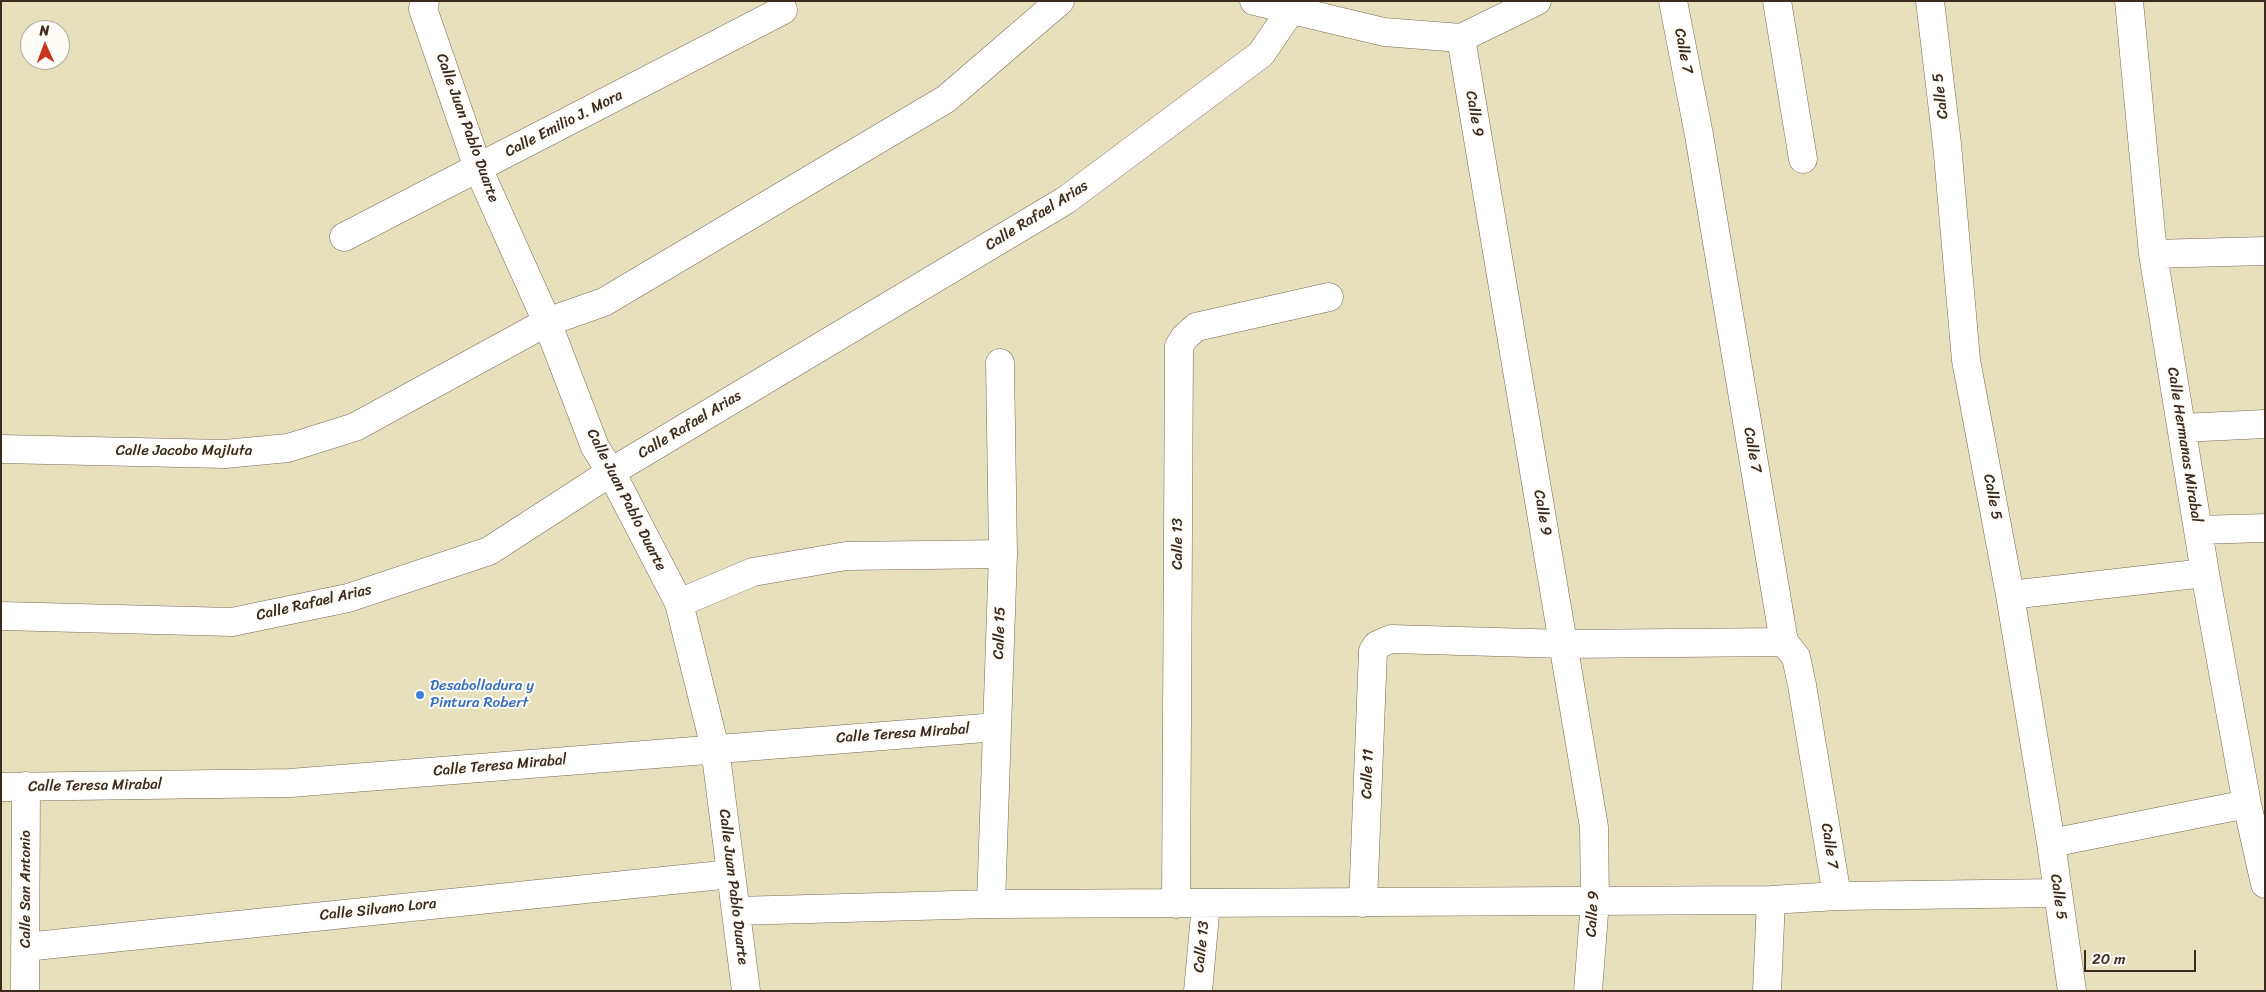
<!DOCTYPE html>
<html>
<head>
<meta charset="utf-8">
<style>
  body { margin:0 }
  #map { position:relative; width:2266px; height:992px; overflow:hidden; background:#e6e0bd; font-family:Sriracha,sans-serif }
  canvas { display:block }
  .frame { position:absolute; inset:0; border:2px solid #3b2a1e; pointer-events:none }
  .north { position:absolute; left:20px; top:20px; width:50px; height:50px; box-sizing:border-box; background:#fdfcf7; border:1px solid #afa8a0; border-radius:50%; rotate:358deg; font-size:14px; font-weight:700; line-height:20px; text-align:center; color:#3b2a1e }
  .north::after { content:''; display:block; margin:auto; width:18px; height:22px; background:#c8321e; clip-path:polygon(50% 0,100% 100%,50% 72%,0 100%) }
  .scale { position:absolute; left:2084px; top:950px; width:112px; height:22px; box-sizing:border-box; border:2px solid #3b2a1e; border-top:0; padding-left:6px; font-size:15px; line-height:18px; white-space:nowrap; color:#3b2a1e; -webkit-text-stroke:4px #fdfcf7; paint-order:stroke }
</style>
</head>
<body>
<div id="map">
<canvas width="2266" height="992"></canvas>
<div class="frame"></div>
<div class="north">N</div>
<div class="scale">20 m</div>
</div>
<script>
const c = document.querySelector('canvas').getContext('2d');
c.lineJoin = 'round';
function trace(path, color, width, dash) {
  c.strokeStyle = color;
  c.lineWidth = width;
  c.lineCap = dash ? 'butt' : 'round';
  c.setLineDash(dash || []);
  c.stroke(path);
}
function write(font, color, halo, rows, align = 'center') {
  c.font = font + ' Sriracha,sans-serif';
  c.lineWidth = 4;
  c.setLineDash([]);
  c.textBaseline = 'middle';
  c.strokeStyle = halo;
  c.fillStyle = color;
  for (const [text, x, y, turn = 0] of rows) {
    c.save();
    c.translate(x, y);
    c.rotate((+turn || 0) * Math.PI / 180);
    c.textAlign = isNaN(turn) ? turn : align;
    if (halo) c.strokeText(text, 0, 0);
    c.fillText(text, 0, 0);
    c.restore();
  }
}
const street = new Path2D(`
  M 425,1 L 423,9 L 478,168 L 547,322 L 595,447 L 611,472 L 679,603 L 715,748 L 746,991
  M 1254,1 L 1384,32 L 1461,38 L 1537,1
  M 1673,1 L 1699,135 L 1784,642 L 1796,657 L 1802,685 L 1837,896
  M 1777,1 L 1803,159
  M 1930,1 L 1947,144 L 1966,360 L 2010,595 L 2051,843 L 2072,991
  M 2129,1 L 2153,254 L 2205,573 L 2247,804 L 2265,884
  M 1461,38 L 1594,827 L 1595,901 L 1588,991
  M 344,237 L 783,10
  M 2153,254 L 2265,251
  M 2182,428 L 2265,424
  M 1,449 L 225,454 L 288,448 L 355,427 L 547,322 L 604,302 L 946,99 L 1060,1
  M 2198,530 L 2265,528
  M 2010,595 L 2205,573
  M 679,603 L 753,572 L 846,556 L 1003,554
  M 1,616 L 232,622 L 348,598 L 489,551 L 611,472 L 1066,200 L 1261,54 L 1291,10
  M 1,787 L 290,783 L 997,727
  M 2051,843 L 2247,804
  M 1363,903 L 1373,651 L 1377,645 L 1391,639 L 1565,644 L 1784,642
  M 991,904 L 1003,554 L 1000,363
  M 1176,904 L 1179,346 L 1185,337 L 1196,327 L 1329,297
  M 736,911 L 991,904 L 1771,900 L 1837,896 L 2057,893
  M 25,947 L 731,874
  M 25,991 L 26,786
  M 1198,991 L 1206,904
  M 1767,991 L 1771,900`);
trace(street, '#776a56', 29);
trace(street, '#fff', 28);
for (const [x, y, r, color] of [
  [420,695,5,"#3f7fe0"]
]) {
  const dot = new Path2D();
  dot.arc(x, y, r, 0, 2 * Math.PI);
  c.fillStyle = color;
  c.fill(dot);
  trace(dot, '#fdfcf7', 2);
}
write('15px', '#3b2a1e', '#fdfcf7', [
  ["Calle 7",1683,51,79],
  ["Calle 5",1941,96,-97],
  ["Calle 9",1474,114,80],
  ["Calle Emilio J. Mora",564,124,-27],
  ["Calle Juan Pablo Duarte",467,128,70],
  ["Calle Rafael Arias",1037,216,-32],
  ["Calle Rafael Arias",690,425,-31],
  ["Calle Hermanas Mirabal",2184,445,81],
  ["Calle 7",1752,450,80],
  ["Calle Jacobo Majluta",184,451],
  ["Calle 5",1992,497,79],
  ["Calle Juan Pablo Duarte",626,500,63],
  ["Calle 9",1542,513,80],
  ["Calle 13",1178,544,-90],
  ["Calle Rafael Arias",314,603,-13],
  ["Calle 15",1000,633,-88],
  ["Calle Teresa Mirabal",903,734,-4],
  ["Calle Teresa Mirabal",500,766,-5],
  ["Calle 11",1368,774,-88],
  ["Calle Teresa Mirabal",95,786,-1],
  ["Calle 7",1829,846,81],
  ["Calle Juan Pablo Duarte",733,887,83],
  ["Calle San Antonio",26,889,-90],
  ["Calle 5",2058,897,82],
  ["Calle Silvano Lora",378,910,-6],
  ["Calle 9",1593,914,-87],
  ["Calle 13",1202,947,-84]
]);
write('15px', '#366cbe', '#fdfcf7', [
  ["Desabolladura y",430,686],
  ["Pintura Robert",430,703]
], 'left');
</script>
</body>
</html>
